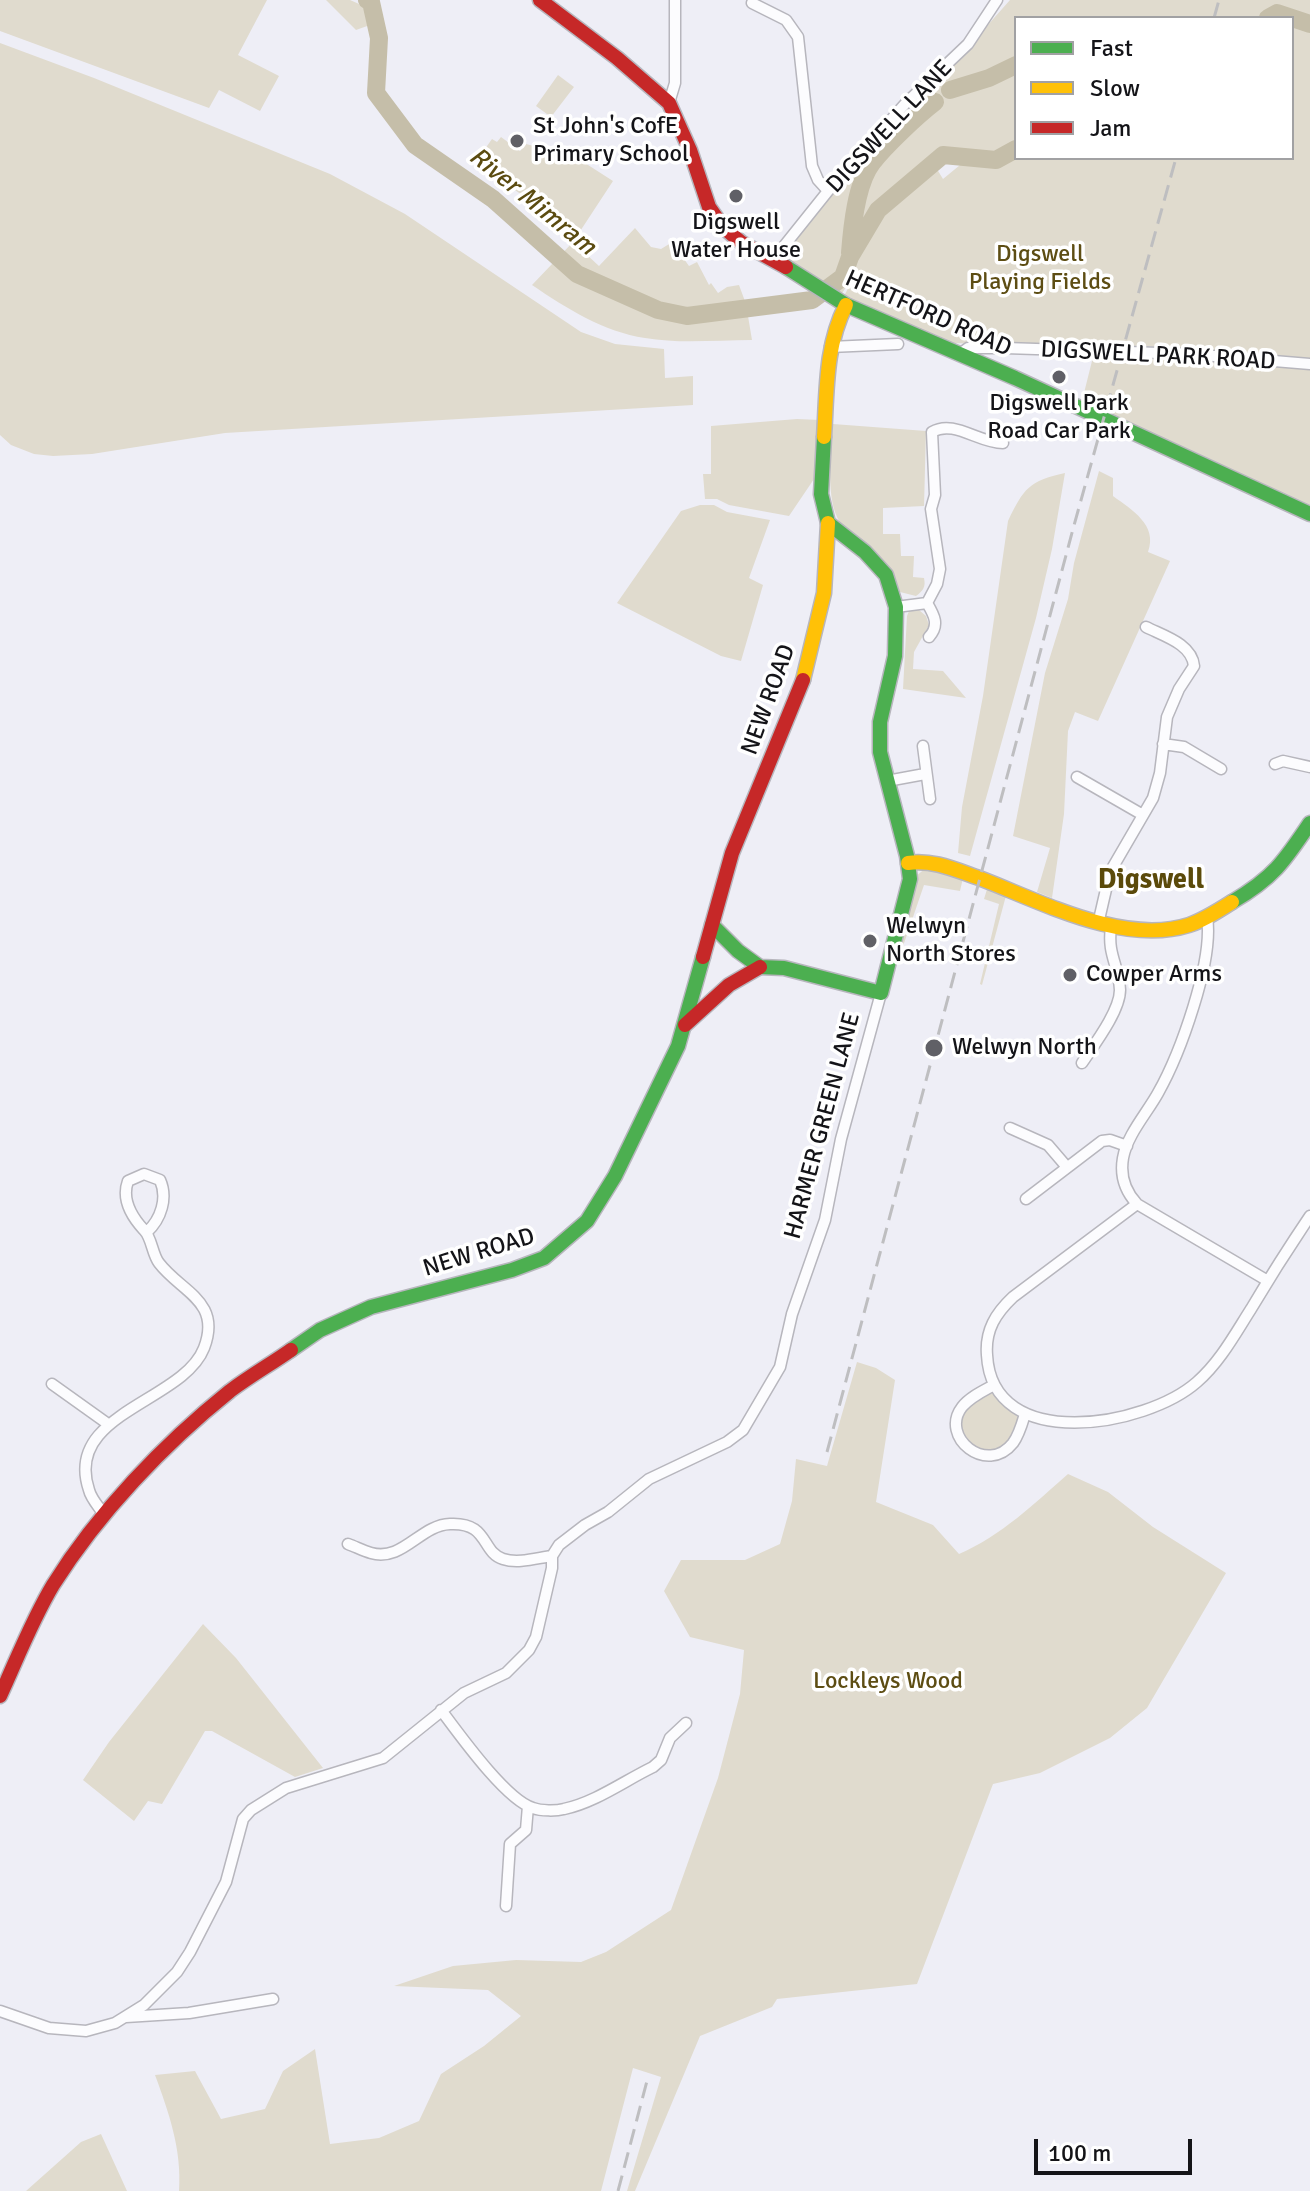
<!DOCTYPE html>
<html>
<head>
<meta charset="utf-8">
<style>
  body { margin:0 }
  #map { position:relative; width:1310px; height:2191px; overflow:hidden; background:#eeeef6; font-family:Signika,sans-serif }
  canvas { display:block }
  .legend { position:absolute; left:1014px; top:16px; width:280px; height:144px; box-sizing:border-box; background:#fff; border:2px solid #a1a1a3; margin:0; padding:10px 14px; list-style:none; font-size:24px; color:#141418 }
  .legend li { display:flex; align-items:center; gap:16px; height:40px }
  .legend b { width:40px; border:2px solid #a1a1a3 }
  .scale { position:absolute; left:1034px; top:2139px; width:158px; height:36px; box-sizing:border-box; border:4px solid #141418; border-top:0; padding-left:10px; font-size:24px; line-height:28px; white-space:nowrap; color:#141418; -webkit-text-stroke:6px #fff; paint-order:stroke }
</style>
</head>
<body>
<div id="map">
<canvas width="1310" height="2191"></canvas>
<ul class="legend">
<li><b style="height:10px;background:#4caf50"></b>Fast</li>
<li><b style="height:10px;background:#ffc107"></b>Slow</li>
<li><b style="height:10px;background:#c62828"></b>Jam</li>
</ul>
<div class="scale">100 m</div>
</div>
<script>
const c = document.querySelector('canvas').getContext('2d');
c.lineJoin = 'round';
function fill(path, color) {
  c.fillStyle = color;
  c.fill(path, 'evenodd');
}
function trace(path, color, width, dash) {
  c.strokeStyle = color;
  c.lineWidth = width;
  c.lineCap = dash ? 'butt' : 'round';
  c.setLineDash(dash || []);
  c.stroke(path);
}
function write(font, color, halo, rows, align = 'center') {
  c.font = font + ' Signika,sans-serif';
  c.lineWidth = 7;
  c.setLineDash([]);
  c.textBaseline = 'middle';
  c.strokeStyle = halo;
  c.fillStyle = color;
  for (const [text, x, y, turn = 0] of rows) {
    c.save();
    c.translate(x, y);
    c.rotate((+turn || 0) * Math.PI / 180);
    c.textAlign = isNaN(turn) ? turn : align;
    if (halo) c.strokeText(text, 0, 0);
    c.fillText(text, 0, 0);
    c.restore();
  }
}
fill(new Path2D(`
  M 0,0 L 267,0 L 238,55 L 279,76 L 260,111 L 219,90 L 209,108 L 0,31 Z
  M 326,0 L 350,0 L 366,7 L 370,25 L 356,30 Z
  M 1010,0 L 1310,0 L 1310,359 L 1147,346 L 942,343 L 843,298 L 856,273 L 840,296 L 787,259 L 792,242 L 831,191 L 899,125 ZM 1016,18 L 1292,18 L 1292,158 L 1016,158 ZM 943,153 L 971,156 L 943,179 L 932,161 Z
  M 0,43 L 94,78 L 330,174 L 405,214 L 581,332 L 615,344 L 664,349 L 665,378 L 693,376 L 693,405 L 225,433 L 92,454 L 53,456 L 34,454 L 11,445 L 0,435 Z
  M 558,75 L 574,87 L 551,117 L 536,106 Z
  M 501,137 L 520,151 L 526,144 L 574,156 L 613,181 L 573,242 L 599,266 L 635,228 L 651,247 L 661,249 L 679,238 L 689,253 L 684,259 L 689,266 L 697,262 L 709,285 L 711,283 L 718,293 L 727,287 L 739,285 L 746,304 L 752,340 C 717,340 679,344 645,338 C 604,332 566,308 532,285 L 573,242 L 528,199 L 475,163 L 492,139 L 497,142 Z
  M 1093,357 L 1190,359 L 1310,370 L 1310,507 L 1082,401 Z
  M 797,419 L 820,420 L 814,479 L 789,516 L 729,505 L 717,499 L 705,499 L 703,474 L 711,474 L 711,426 Z
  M 833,424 L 926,431 L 924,506 L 883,508 L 883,534 L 900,534 L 901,556 L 914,556 L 913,577 L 924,578 C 926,587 923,591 916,596 L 900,592 C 895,578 889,565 878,555 C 864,543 844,534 837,517 C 826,493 831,451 833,424 Z
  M 1099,471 L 1113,478 L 1113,496 C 1132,510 1158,525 1148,552 L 1170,561 L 1098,721 L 1075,712 L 1068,731 L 1064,814 L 1052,898 L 1037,892 L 1050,848 L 1013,836 L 1045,673 L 1068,599 L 1074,563 Z
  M 1065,473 L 1052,549 L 1036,618 L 970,856 L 958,853 L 962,807 L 983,696 L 1008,521 C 1024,488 1029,481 1065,473 Z
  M 700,505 L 714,505 L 727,512 L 770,520 L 749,578 L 763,585 L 741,661 L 721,656 L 617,603 L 681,511 Z
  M 919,610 L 926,616 L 929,625 L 914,652 L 913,669 L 943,671 L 966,698 L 903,689 L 907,616 L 909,611 Z
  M 926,868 L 963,878 L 960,891 L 924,885 L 900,955 L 895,954 L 916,876 Z
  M 988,886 L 1007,892 L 982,985 L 980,984 L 999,904 L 984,899 Z
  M 857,1362 L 876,1368 L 895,1380 L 876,1502 L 933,1525 L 959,1554 C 1001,1536 1035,1503 1068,1474 L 1108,1492 L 1153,1527 L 1226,1573 L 1147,1708 L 1110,1738 L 1040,1773 L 993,1784 L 917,1984 L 777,1999 L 772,2007 L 700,2036 L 635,2191 L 627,2191 L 661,2077 L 633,2068 L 601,2191 L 179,2191 C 182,2150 169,2113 155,2075 L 195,2071 L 221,2119 L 265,2109 L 283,2071 L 315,2049 L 330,2144 L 379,2138 L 419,2121 L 441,2074 L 484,2046 L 521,2016 L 488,1990 L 394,1986 L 453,1966 L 516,1960 L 581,1962 L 606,1952 L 671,1910 L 718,1778 L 740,1694 L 744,1650 L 690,1637 L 664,1591 L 681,1560 L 745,1560 L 780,1544 L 792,1501 L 796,1459 L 827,1466 Z
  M 988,1393 L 995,1394 L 1019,1418 C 998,1484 942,1435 966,1408 C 972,1402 981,1397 988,1393 Z
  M 203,1624 L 236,1658 L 323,1768 L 295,1777 L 212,1731 L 205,1731 L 162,1804 L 148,1801 L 134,1821 L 83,1780 L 109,1742 Z
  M 101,2134 L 127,2191 L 26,2191 L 81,2142 Z`), '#e0dbce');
trace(new Path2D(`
  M 367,0 L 371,2 L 379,38 L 376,93 L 415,145 L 493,199 L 577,274 L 658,310 L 687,316 L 812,300 L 843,277 L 850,257 L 878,210 L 943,155 L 996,160 L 1016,149
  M 1268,18 L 1277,13 L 1310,24
  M 950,90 L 989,78 L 1016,65
  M 850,253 C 852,227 856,184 872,163 C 886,145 917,116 935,102`), '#c5bea9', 18);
const street = new Path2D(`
  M 752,3 L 786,20 L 798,37 L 812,166 L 818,180 L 828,191
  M 669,103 L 675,83 L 675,0
  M 780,251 L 828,191 L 905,104 L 968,44 L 997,0
  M 830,347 L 898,344
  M 960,354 L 968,348 L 1005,348 L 1190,354 L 1310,364
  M 896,607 L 927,603
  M 929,637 C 940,625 934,615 927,603 L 937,584 L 940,569 L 931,509 L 935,495 L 932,432 C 954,419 978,443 1003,443
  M 1163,744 L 1184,747 L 1221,769
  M 923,746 L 930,799
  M 1275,764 L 1283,761 L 1310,767
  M 1077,777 L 1143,815
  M 887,781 L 925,774
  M 1207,917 C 1214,961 1180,1054 1158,1093 C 1147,1113 1127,1135 1123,1158 C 1120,1175 1125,1191 1137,1204 L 1268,1281
  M 1098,924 L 1110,872 L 1153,798 L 1160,773 L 1167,717 L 1179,689 L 1194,666 C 1192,644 1164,636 1146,627
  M 1082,1063 C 1094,1045 1120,1011 1120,990 C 1119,966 1107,954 1111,928
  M 1010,1128 L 1048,1145 L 1066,1166
  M 1026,1199 L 1102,1141 L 1110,1140 L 1127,1146
  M 1137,1204 L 1013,1297 C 996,1313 985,1330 987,1355 C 992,1454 1146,1427 1197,1382 C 1220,1362 1235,1334 1251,1309 C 1270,1277 1289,1247 1310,1216
  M 52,1384 L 108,1424
  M 994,1385 C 983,1391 970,1397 962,1407 C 939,1437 987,1476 1013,1443 C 1019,1435 1022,1424 1025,1414
  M 105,1516 C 100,1508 91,1499 89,1490 C 63,1413 183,1402 204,1348 C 222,1301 181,1292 159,1263 C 152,1254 152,1238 144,1230 C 132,1217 121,1200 128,1181 L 144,1174 L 160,1180 C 168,1198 161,1219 147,1232
  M 348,1544 C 356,1547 364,1551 371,1553 C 403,1562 420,1525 450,1524 C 489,1522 481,1552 503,1559 C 518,1564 537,1558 552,1556
  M 441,1710 C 459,1734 506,1800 533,1808 C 541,1811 556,1811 564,1809 C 596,1802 624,1781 653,1767 L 661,1760 L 670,1738 L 686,1723
  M 506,1906 L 510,1844 L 526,1830 L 528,1806
  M 0,2011 L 49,2028 L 86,2031 L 115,2023 L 144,2005 L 177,1972 L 190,1952 L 226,1882 L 243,1819 L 251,1810 L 286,1788 L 383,1758 L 464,1693 L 506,1673 L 529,1650 L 536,1637 L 552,1568 L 552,1556 L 559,1545 L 585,1525 L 608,1512 L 649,1479 L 727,1442 L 743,1430 L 780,1367 L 792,1314 L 825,1220 L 841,1139 L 881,993
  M 126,2017 L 189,2013 L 273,1999`);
const fast = new Path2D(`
  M 786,267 L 846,305 L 1015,378 L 1310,514
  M 1232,902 C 1273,878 1284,862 1310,823
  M 712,925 L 738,951 L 760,967 L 784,968 L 881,993 L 910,879 L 907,856 L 880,752 L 880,722 L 895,656 L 896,607 L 886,575 L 865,552 L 828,523 L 821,494 L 824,437
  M 291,1350 L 320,1330 L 371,1307 L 512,1270 L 544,1258 L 587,1221 L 615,1176 L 678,1046 L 703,957`);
const slow = new Path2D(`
  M 824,437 C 827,391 825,346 846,305
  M 803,680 L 824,593 L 828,523
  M 908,863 C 932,859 956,870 979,878 C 1040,901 1123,946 1189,925 C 1204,920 1218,911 1232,902`);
const jam = new Path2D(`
  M 540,0 L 617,58 L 669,103 L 690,150 L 709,207 L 723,227 L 742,243 L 786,267
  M 703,957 L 732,853 L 803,680
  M 685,1025 L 729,985 L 760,967
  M 0,1696 C 17,1659 32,1620 53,1585 C 98,1513 164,1444 230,1391 C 250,1376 271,1364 291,1350`);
trace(street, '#b7b6bd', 13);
trace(fast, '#b7b6bd', 17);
trace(slow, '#b7b6bd', 17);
trace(jam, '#b7b6bd', 17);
trace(street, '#fcfcfe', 10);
trace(fast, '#4caf50', 14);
trace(slow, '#ffc107', 14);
trace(jam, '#c62828', 14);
trace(new Path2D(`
  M 1214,18 L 1219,0
  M 827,1452 L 1073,529 L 1176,158
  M 618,2191 L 647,2081`), '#bebec0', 3, [16, 8]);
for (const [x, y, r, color] of [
  [517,141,8,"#606066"],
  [736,196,8,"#606066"],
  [1059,377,8,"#606066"],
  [870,941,8,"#606066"],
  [1070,975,8,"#606066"],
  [934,1048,10,"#606066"]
]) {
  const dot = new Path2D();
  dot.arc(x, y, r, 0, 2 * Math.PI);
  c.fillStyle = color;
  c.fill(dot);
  trace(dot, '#fff', 3);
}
write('24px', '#141418', '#fff', [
  ["St John's CofE",533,127],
  ["Primary School",533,155],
  ["Digswell",736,223,"center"],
  ["Water House",736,251,"center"],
  ["Digswell Park",1059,404,"center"],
  ["Road Car Park",1059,432,"center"],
  ["Welwyn",886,927],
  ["North Stores",886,955],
  ["Cowper Arms",1086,975],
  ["Welwyn North",952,1048]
], 'left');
write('24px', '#141418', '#fff', [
  ["DIGSWELL LANE",890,127,-47],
  ["HERTFORD ROAD",928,314,24],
  ["DIGSWELL PARK ROAD",1158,356,3],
  ["NEW ROAD",769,700,-70],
  ["HARMER GREEN LANE",823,1126,-75],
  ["NEW ROAD",479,1253,-17]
]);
write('24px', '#5d4d13', '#fff', [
  ["Digswell",1040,255],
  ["Playing Fields",1040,283],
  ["Lockleys Wood",888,1682]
]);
write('italic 26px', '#5b4b10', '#fff', [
  ["River Mimram",532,202,39]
]);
write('bold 28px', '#5b4a0a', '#fff', [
  ["Digswell",1151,881]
]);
</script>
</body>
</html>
